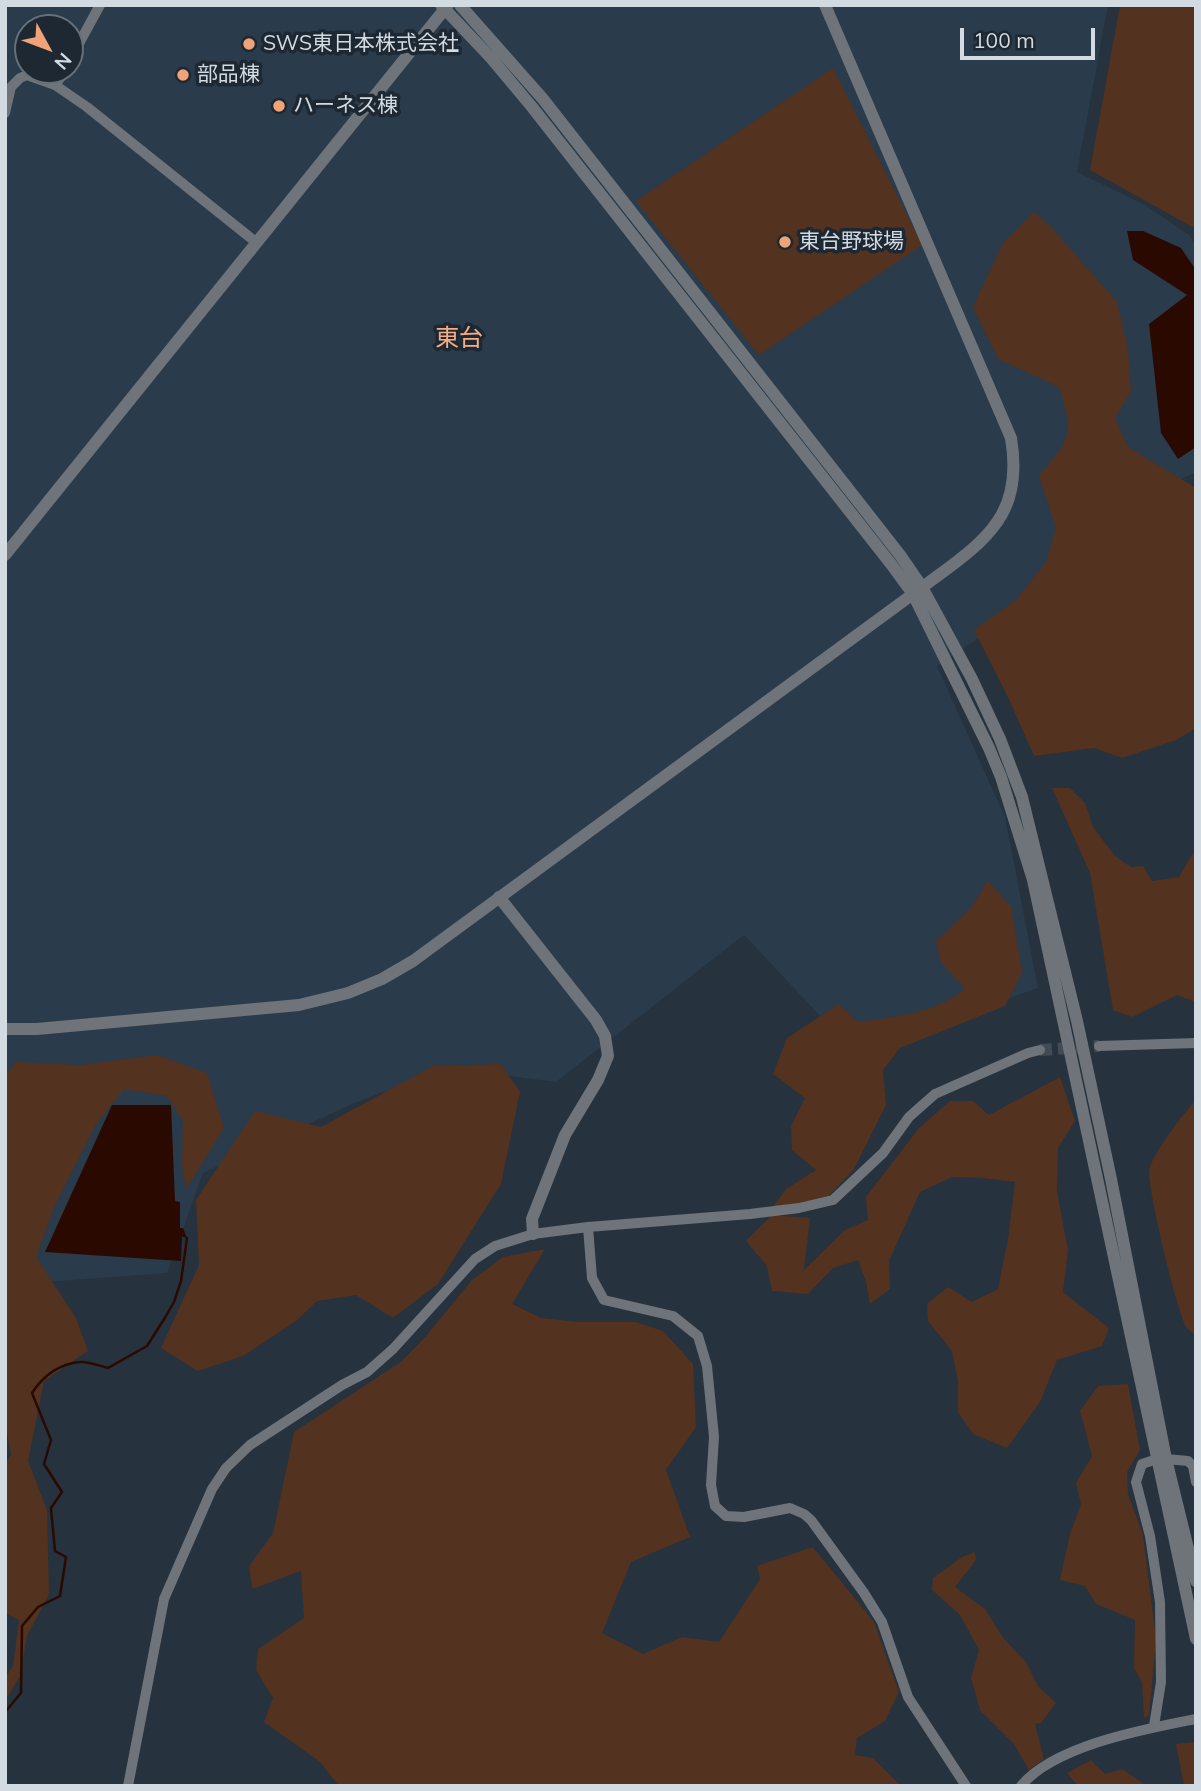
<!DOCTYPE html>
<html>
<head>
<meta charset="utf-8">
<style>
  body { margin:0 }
  #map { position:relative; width:1201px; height:1791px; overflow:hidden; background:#26323d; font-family:Mulish,sans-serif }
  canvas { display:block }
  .frame { position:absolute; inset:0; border:7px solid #d3dbe2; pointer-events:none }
  .north { position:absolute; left:14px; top:14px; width:70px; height:70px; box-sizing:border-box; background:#1d2832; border:2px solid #667078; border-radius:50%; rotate:131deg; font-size:19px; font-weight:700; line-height:28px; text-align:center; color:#d3dbe2 }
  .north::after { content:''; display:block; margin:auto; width:24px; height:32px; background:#f0a378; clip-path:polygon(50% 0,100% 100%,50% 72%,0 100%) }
  .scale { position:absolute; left:960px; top:28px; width:135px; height:32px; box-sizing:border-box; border:4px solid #d3dbe2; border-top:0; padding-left:9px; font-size:21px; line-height:24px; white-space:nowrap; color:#d3dbe2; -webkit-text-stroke:5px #1d2832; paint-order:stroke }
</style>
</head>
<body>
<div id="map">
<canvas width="1201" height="1791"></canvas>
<div class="frame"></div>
<div class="north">N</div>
<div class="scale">100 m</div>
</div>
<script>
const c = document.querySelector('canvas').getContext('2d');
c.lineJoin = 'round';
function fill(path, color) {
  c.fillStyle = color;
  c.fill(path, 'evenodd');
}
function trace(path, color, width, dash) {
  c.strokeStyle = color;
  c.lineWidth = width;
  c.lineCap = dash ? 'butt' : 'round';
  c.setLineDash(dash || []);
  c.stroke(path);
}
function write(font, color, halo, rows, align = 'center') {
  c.font = font + ' Mulish,"Noto Sans JP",sans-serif';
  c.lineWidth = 7;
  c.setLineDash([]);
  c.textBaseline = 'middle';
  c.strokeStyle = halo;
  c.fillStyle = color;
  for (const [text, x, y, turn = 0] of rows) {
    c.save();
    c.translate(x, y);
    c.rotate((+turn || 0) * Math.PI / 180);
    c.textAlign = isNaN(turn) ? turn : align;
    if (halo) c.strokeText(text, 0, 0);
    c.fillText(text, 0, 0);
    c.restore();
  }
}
fill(new Path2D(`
  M 5,5 L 1108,5 L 1077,172 L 1145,205 L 1189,235 L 1196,245 L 1196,472 L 1093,522 L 1025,607 L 937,666 L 1005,817 L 1038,988 L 855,1053 L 744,935 L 556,1082 L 445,1068 L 350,1105 L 203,1173 L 167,1273 L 5,1285 ZM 28,28 L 70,28 L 70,70 L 28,70 Z`), '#2a3b4b');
fill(new Path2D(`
  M 1120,5 L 1196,5 L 1196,229 L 1090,170 Z
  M 833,68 L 922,245 L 759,355 L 636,201 Z
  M 1034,212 L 1051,227 L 1117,302 L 1128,349 L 1131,391 L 1115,418 L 1128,447 L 1196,488 L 1196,728 L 1176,740 L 1122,758 L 1094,748 L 1034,756 L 1008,697 L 974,630 L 1017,599 L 1046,562 L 1056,528 L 1039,476 C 1071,438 1074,436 1059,387 L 998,359 L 973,307 L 1003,243 Z
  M 1052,788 L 1070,788 L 1085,803 L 1093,827 L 1115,856 L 1131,867 L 1143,866 L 1152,881 L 1179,877 L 1196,848 L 1196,1002 L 1177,995 L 1132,1017 L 1113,1010 L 1090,873 Z
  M 988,881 L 1011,906 L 1022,973 L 1005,1006 L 900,1048 L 883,1070 L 886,1105 L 854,1169 L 824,1201 L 772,1208 L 786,1189 L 816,1170 L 792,1150 L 791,1126 L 805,1098 L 773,1074 L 787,1038 L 839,1004 L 858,1022 C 895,1017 936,1013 965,989 L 940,961 L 936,941 L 970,909 Z
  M 157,1055 L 207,1073 L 224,1128 L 186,1189 L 182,1164 L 183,1120 L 167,1096 L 124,1089 L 96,1124 L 55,1205 L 36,1257 L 76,1318 L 88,1351 L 44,1381 L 28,1461 L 47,1510 L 49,1594 L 27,1636 L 20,1676 L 5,1701 L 5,1678 L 13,1666 L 19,1620 L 5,1613 L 5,1464 L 11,1455 L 5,1420 L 5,1075 L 16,1062 L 80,1065 Z
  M 501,1064 L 520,1092 L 501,1184 L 438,1284 L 393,1318 L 356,1295 L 317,1301 L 296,1321 L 243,1356 L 198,1371 L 161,1348 L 199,1265 L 196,1200 L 255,1111 L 321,1127 L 433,1066 Z
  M 1060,1077 L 1075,1121 L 1058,1148 L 1057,1191 L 1068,1250 L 1063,1292 L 1109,1328 L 1102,1346 L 1057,1360 L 1040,1402 L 1007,1448 L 973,1434 L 958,1412 L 958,1382 L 952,1351 L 928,1321 L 927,1304 L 948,1287 L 972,1302 L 998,1289 L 1008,1239 L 1015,1182 L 983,1178 L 952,1177 L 920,1192 L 889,1261 L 890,1289 L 870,1304 L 866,1282 L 858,1260 L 833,1268 L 808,1294 L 772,1291 L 767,1266 L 746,1241 L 772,1215 L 810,1218 L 804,1270 L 845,1230 L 868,1220 L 866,1197 L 919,1128 L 950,1101 L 973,1101 L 989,1115 Z
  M 1196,1100 L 1196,1335 C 1194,1334 1188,1329 1187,1328 C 1177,1313 1148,1191 1149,1171 C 1150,1157 1185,1111 1196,1100 Z
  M 545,1249 L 512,1304 L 541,1318 L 579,1322 L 636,1322 L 663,1331 L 693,1364 L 696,1427 L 666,1470 L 690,1537 L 631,1562 L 602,1633 L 643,1654 L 682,1637 L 719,1642 L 760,1579 L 757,1566 L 813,1547 L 874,1622 L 899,1692 L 885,1721 L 857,1738 L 855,1755 L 873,1758 L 901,1786 L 339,1786 L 320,1762 L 264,1722 L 273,1698 L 256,1670 L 258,1649 L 304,1618 L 301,1571 L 252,1589 L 249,1566 L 273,1533 L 294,1432 L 402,1361 L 426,1336 L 472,1280 L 503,1257 Z
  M 1128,1384 L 1140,1450 L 1127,1472 L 1128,1494 L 1143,1535 L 1156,1639 L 1149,1716 L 1144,1717 L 1142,1683 L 1134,1668 L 1135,1620 L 1096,1604 L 1085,1586 L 1060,1580 L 1070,1534 L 1081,1504 L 1076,1483 L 1092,1456 L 1080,1411 L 1098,1386 Z
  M 975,1552 L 976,1560 L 955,1587 L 985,1609 L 1004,1639 L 1026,1662 L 1038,1686 L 1056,1703 L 1041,1723 L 1035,1724 L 1044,1759 L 1029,1770 L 1014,1744 L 980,1710 L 971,1678 L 979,1650 L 960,1615 L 932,1590 L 933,1578 L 962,1557 Z
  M 1194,1742 L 1196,1748 L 1196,1786 L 1184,1786 L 1176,1744 Z
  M 1091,1760 L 1105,1774 L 1122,1769 L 1147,1786 L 1078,1786 L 1067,1773 Z`), '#533220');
fill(new Path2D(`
  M 1127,231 L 1143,231 L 1181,248 L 1196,270 L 1196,447 L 1178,459 L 1161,433 L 1149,324 L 1187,295 L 1133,260 Z
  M 112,1105 L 171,1105 L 175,1201 L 180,1202 L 180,1228 L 183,1228 L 187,1238 L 175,1235 L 182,1237 L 181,1261 L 45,1252 Z`), '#2a0a00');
trace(new Path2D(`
  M 5,1712 L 21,1693 L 22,1626 L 38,1607 L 60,1596 L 66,1557 L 55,1551 L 51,1508 L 62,1492 L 44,1464 L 51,1440 L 32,1393 C 43,1376 58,1364 80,1362 C 88,1361 100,1366 108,1368 L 147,1346 L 166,1316 L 174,1302 L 181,1281 L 187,1238`), '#2a0a00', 2.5);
trace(new Path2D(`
  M 1040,1050 L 1099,1046`), '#404b56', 12, [12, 6]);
trace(new Path2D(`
  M 70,60 L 100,5
  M 55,85 L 66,70
  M 5,113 L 11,87 L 20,78 L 27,75 L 55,85 L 87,107 L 257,243
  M 1099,1046 L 1196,1043
  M 588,1227 L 592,1278 L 604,1300 L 673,1316 L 698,1336 L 707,1366 L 714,1437 L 711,1485 L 715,1506 L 726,1516 L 744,1517 L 790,1508 L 804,1514 L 811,1520 L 864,1593 L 882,1622 L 908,1697 L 966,1786
  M 1166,1459 L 1188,1461 L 1193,1466 L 1196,1482
  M 1154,1726 L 1161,1682 L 1160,1602 L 1150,1536 L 1136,1482 L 1142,1464 L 1157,1459
  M 128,1786 L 164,1599 L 212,1489 L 226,1468 L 250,1445 L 342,1385 L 367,1372 L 393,1349 L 475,1259 L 495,1246 L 533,1234 L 588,1227 L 750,1214 L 799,1208 L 833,1200 L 883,1153 L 909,1117 L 935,1094 L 1028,1053 L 1040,1050
  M 1021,1786 C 1055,1745 1146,1729 1196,1719`), '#6e7479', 10);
trace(new Path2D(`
  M 441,5 L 491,58 L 532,107 L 891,564 L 913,594 L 989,748 L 1001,777 L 1033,880 L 1196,1639
  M 460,5 L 543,99 L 900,555 L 922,587 L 972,679 L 1000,739 L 1022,797 L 1077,1021 L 1111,1179 L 1166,1459 L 1196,1581
  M 5,555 L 448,5
  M 499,897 L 596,1020 L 605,1036 L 608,1056 L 598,1080 L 565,1135 L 532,1219 L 533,1234
  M 5,1029 L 37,1029 L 299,1005 L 348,993 L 382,979 L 413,961 L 947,569 C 997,532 1022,504 1011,438 L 825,5`), '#6e7479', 12);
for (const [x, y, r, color] of [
  [249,44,7,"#f0a378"],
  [183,75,7,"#f0a378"],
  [279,106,7,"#f0a378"],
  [785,242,7,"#f0a378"]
]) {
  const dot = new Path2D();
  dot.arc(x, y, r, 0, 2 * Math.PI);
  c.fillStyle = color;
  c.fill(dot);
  trace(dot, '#1d2832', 2.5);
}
write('21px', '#d3dbe2', '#1d2832', [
  ["SWS東日本株式会社",263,44],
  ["部品棟",197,75],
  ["ハーネス棟",293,106],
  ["東台野球場",799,242]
], 'left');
write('24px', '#f5ad85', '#1d2832', [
  ["東台",459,339]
]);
</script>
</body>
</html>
